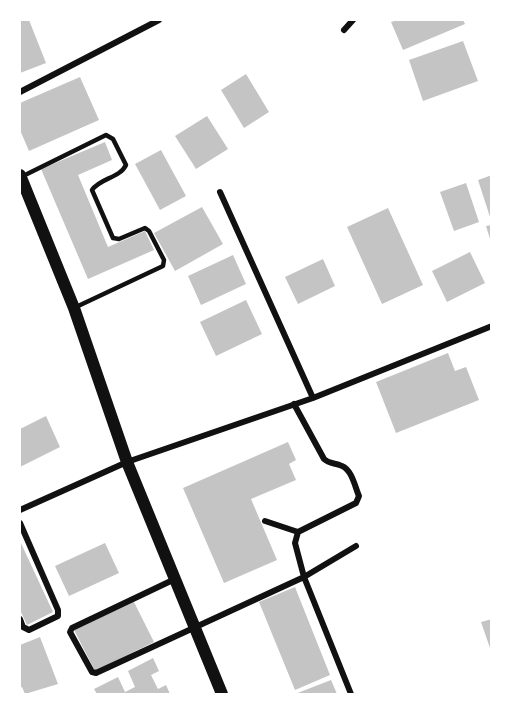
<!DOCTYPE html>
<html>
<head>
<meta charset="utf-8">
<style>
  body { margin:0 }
  #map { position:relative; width:511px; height:714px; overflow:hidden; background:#fff; font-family:Overpass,sans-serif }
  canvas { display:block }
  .frame { position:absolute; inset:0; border:21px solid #fff; pointer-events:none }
</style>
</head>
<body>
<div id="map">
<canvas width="511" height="714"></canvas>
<div class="frame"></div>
</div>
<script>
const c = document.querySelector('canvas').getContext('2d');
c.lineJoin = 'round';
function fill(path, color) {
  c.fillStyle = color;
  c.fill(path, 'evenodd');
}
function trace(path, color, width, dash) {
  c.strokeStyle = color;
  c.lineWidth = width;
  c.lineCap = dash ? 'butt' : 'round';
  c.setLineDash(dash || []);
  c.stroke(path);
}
fill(new Path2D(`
  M 20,20 L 29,20 L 46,63 L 20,73 Z
  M 398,20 L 463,20 L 465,24 L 403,50 L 391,22 Z
  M 463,41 L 478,81 L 423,101 L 409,60 Z
  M 246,74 L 269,112 L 244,128 L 221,90 Z
  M 80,77 L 99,120 L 29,151 L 20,130 L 20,103 Z
  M 207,116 L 228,149 L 196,169 L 175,136 Z
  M 105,142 L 112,160 L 78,175 L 108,247 L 145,231 L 154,250 L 88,279 L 41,169 Z
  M 161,150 L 186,196 L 160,210 L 135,164 Z
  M 492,175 L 492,216 L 490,217 L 478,180 Z
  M 466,183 L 479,222 L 454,231 L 440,192 Z
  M 202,207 L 223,244 L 175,271 L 154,233 Z
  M 388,208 L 423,285 L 382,304 L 347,227 Z
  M 492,225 L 492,242 L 491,242 L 486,226 Z
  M 470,252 L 485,283 L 447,302 L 432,271 Z
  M 233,255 L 246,284 L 201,305 L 188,276 Z
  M 323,259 L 335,286 L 298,304 L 285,277 Z
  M 246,300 L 262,334 L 216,356 L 200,322 Z
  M 448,353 L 455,371 L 466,367 L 479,400 L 396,433 L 376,382 Z
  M 46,416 L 60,447 L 20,467 L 20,429 Z
  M 288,442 L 296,460 L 289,464 L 296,480 L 251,499 L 277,560 L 224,583 L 183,488 Z
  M 20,541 L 53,612 L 27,625 L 20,610 Z
  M 105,543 L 119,573 L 69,596 L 55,566 Z
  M 295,587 L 330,675 L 295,690 L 259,602 Z
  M 134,602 L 154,642 L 95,671 L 74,630 Z
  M 492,619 L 492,651 L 491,651 L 481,622 Z
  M 40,637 L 58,684 L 25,694 L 22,687 L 20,688 L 20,645 Z
  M 153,658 L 159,671 L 151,675 L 158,689 L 166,685 L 170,694 L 97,694 L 94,689 L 118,677 L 125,692 L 135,687 L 128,671 Z
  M 331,680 L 337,694 L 295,694 Z`), '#c4c4c4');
trace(new Path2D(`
  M 23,176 L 106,135 L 113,139 L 126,165 C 120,178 100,178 92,190 L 113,238 L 119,239 L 145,228 L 149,231 L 164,260 L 163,266 L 76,307`), '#111', 4.5);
trace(new Path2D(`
  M 344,30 L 353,20
  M 20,92 L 159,20
  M 220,192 L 313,398
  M 20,510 L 127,462 L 313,398 L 492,326
  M 265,521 L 298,532
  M 20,523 L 58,610 L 58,616 L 29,630 L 23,627 L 20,619
  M 175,579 L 72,628 L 70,632 L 92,672 L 96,673 L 304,577 L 295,543 L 298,532 L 356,503 L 359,496 C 355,487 352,470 342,466 C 335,462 330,465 324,459 L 294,404
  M 351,694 L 304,577 L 356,546`), '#111', 6);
trace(new Path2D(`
  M 20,175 L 74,308 L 127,462 L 222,694`), '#111', 12);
</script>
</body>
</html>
